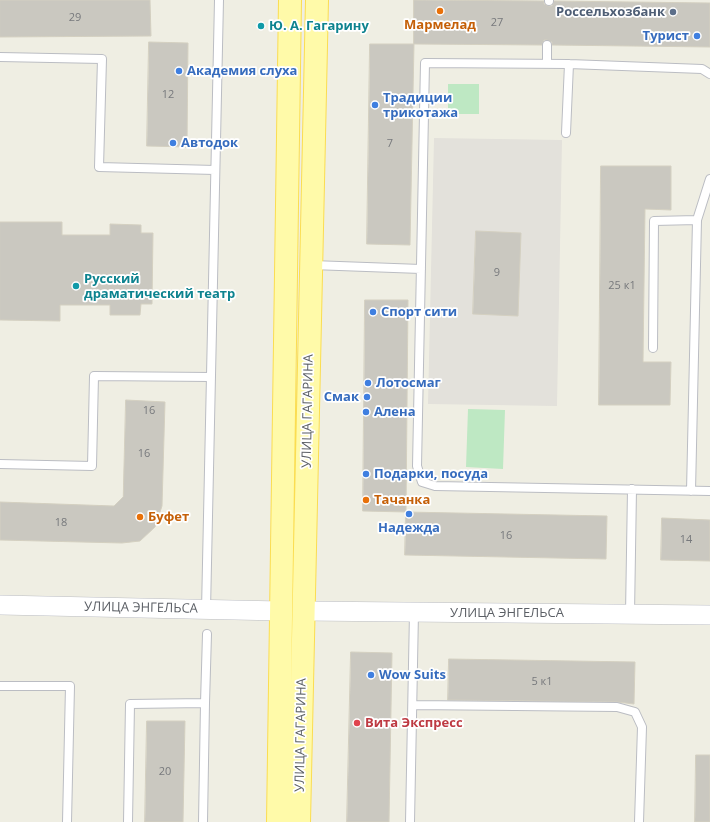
<!DOCTYPE html>
<html>
<head>
<meta charset="utf-8">
<style>
  body { margin:0 }
  canvas { display:block; background:#efeee3 }
</style>
</head>
<body>
<canvas width="710" height="822"></canvas>
<script>
const c = document.querySelector('canvas').getContext('2d');
c.lineJoin = 'round';
function fill(path, color) {
  c.fillStyle = color;
  c.fill(path, 'evenodd');
}
function trace(path, color, width, dash) {
  c.strokeStyle = color;
  c.lineWidth = width;
  c.lineCap = dash ? 'butt' : 'round';
  c.setLineDash(dash || []);
  c.stroke(path);
}
function write(font, color, halo, rows, align = 'center') {
  c.font = font + ' "Open Sans",sans-serif';
  c.lineWidth = 3.5;
  c.setLineDash([]);
  c.textBaseline = 'middle';
  c.strokeStyle = halo;
  c.fillStyle = color;
  for (const [text, x, y, turn = 0] of rows) {
    c.save();
    c.translate(x, y);
    c.rotate((+turn || 0) * Math.PI / 180);
    c.textAlign = isNaN(turn) ? turn : align;
    if (halo) c.strokeText(text, 0, 0);
    c.fillText(text, 0, 0);
    c.restore();
  }
}
fill(new Path2D(`
  M 434,138 L 562,140 L 557,406 L 428,404 Z`), '#e3e1db');
fill(new Path2D(`
  M 448,84 L 479,84 L 479,114 L 448,114 Z
  M 468,409 L 505,410 L 503,469 L 466,467 Z`), '#bee8c3');
const building = new Path2D(`
  M 0,0 L 150,0 L 151,36 L 0,37 Z
  M 414,0 L 544,1 L 544,4 L 549,6 L 552,6 L 554,1 L 710,3 L 710,47 L 552,45 L 552,42 L 547,40 L 544,40 L 542,45 L 414,44 Z
  M 149,42 L 188,43 L 187,147 L 147,146 Z
  M 370,44 L 414,44 L 410,245 L 367,244 Z
  M 601,166 L 671,166 L 671,210 L 645,209 L 643,362 L 671,362 L 670,405 L 599,405 Z
  M 0,222 L 62,222 L 62,235 L 110,235 L 110,224 L 141,225 L 141,233 L 153,233 L 152,304 L 141,304 L 140,315 L 110,315 L 110,305 L 60,305 L 60,321 L 0,320 Z
  M 476,231 L 521,233 L 518,316 L 473,314 Z
  M 365,300 L 408,300 L 406,512 L 363,511 Z
  M 126,400 L 165,402 L 162,506 L 155,527 L 140,541 L 122,543 L 0,540 L 0,502 L 114,506 L 123,497 Z
  M 406,512 L 607,516 L 606,559 L 405,555 Z
  M 662,518 L 710,520 L 710,561 L 661,560 Z
  M 351,652 L 392,653 L 389,822 L 347,822 Z
  M 449,659 L 635,662 L 634,704 L 617,702 L 448,700 Z
  M 147,721 L 185,721 L 183,822 L 145,822 Z
  M 696,755 L 710,755 L 710,822 L 695,822 Z`);
fill(building, '#cac8c0');
trace(building, '#d4d0c1', 1);
const service = new Path2D(`
  M 549,1 L 549,0
  M 0,57 L 102,59 L 99,167 L 215,170
  M 547,63 L 547,45
  M 710,74 L 702,69 L 569,64 L 425,63 L 417,466 L 422,482 L 435,486 L 710,491
  M 566,133 L 569,64
  M 312,265 L 421,269
  M 653,348 L 654,221 L 697,220
  M 0,464 L 92,466 L 94,376 L 211,377
  M 691,491 L 697,220 L 710,179
  M 206,610 L 219,0
  M 630,614 L 632,489
  M 0,686 L 70,686 L 67,822
  M 205,703 L 207,634
  M 413,705 L 617,707 L 635,712 L 642,727 L 639,822
  M 128,822 L 130,704 L 205,703 L 203,822
  M 410,822 L 414,612`);
const tertiary = new Path2D(`
  M 0,605 L 281,611
  M 304,611 L 710,615`);
const primary = new Path2D(`
  M 278,822 L 290,0
  M 299,822 L 317,0`);
trace(service, '#bbbdc3', 10);
trace(tertiary, '#bbbdc3', 20);
trace(primary, '#fbdd51', 24);
trace(service, '#fff', 8);
trace(tertiary, '#fff', 19);
trace(primary, '#fffaa9', 22);
for (const [x, y, r, color] of [
  [440,11,4,"#e8710a"],
  [673,12,4,"#5c6f8a"],
  [261,26,4,"#0f9aa8"],
  [697,36,4,"#3f7fe0"],
  [179,71,4,"#3f7fe0"],
  [375,105,4,"#3f7fe0"],
  [173,143,4,"#3f7fe0"],
  [76,286,4,"#0f9aa8"],
  [373,312,4,"#3f7fe0"],
  [368,383,4,"#3f7fe0"],
  [367,397,4,"#3f7fe0"],
  [366,412,4,"#3f7fe0"],
  [366,474,4,"#3f7fe0"],
  [366,500,4,"#e8710a"],
  [409,514,4,"#3f7fe0"],
  [140,517,4,"#e8710a"],
  [371,675,4,"#3f7fe0"],
  [357,723,4,"#e0444e"]
]) {
  const dot = new Path2D();
  dot.arc(x, y, r, 0, 2 * Math.PI);
  c.fillStyle = color;
  c.fill(dot);
  trace(dot, '#fff', 1.5);
}
write('11px', '#77797c', null, [
  ["29",75,18],
  ["27",497,23],
  ["12",168,95],
  ["7",390,144],
  ["9",497,273],
  ["25 к1",622,286],
  ["16",149,411],
  ["16",144,454],
  ["18",61,523],
  ["16",506,536],
  ["14",686,540],
  ["5 к1",542,682],
  ["20",165,772]
]);
write('bold 13px', '#4e5e75', '#fff', [
  ["Россельхозбанк",665,12]
], 'right');
write('bold 13px', '#c56008', '#fff', [
  ["Мармелад",440,25,"center"],
  ["Тачанка",374,500],
  ["Буфет",148,517]
], 'left');
write('bold 13px', '#0d838f', '#fff', [
  ["Ю. А. Гагарину",269,26],
  ["Русский",84,279],
  ["драматический театр",84,294]
], 'left');
write('bold 13px', '#366cbe', '#fff', [
  ["Турист",689,36,"right"],
  ["Академия слуха",187,71],
  ["Традиции",383,98],
  ["трикотажа",383,113],
  ["Автодок",181,143],
  ["Спорт сити",381,312],
  ["Лотосмаг",376,383],
  ["Смак",359,397,"right"],
  ["Алена",374,412],
  ["Подарки, посуда",374,474],
  ["Надежда",409,528,"center"],
  ["Wow Suits",379,675]
], 'left');
write('13px', '#5b5f65', '#fff', [
  ["УЛИЦА ГАГАРИНА",308,411,-89],
  ["УЛИЦА ЭНГЕЛЬСА",141,608,1],
  ["УЛИЦА ЭНГЕЛЬСА",507,613],
  ["УЛИЦА ГАГАРИНА",301,735,-89]
]);
write('bold 13px', '#be3a42', '#fff', [
  ["Вита Экспресс",365,723]
], 'left');
</script>
</body>
</html>
